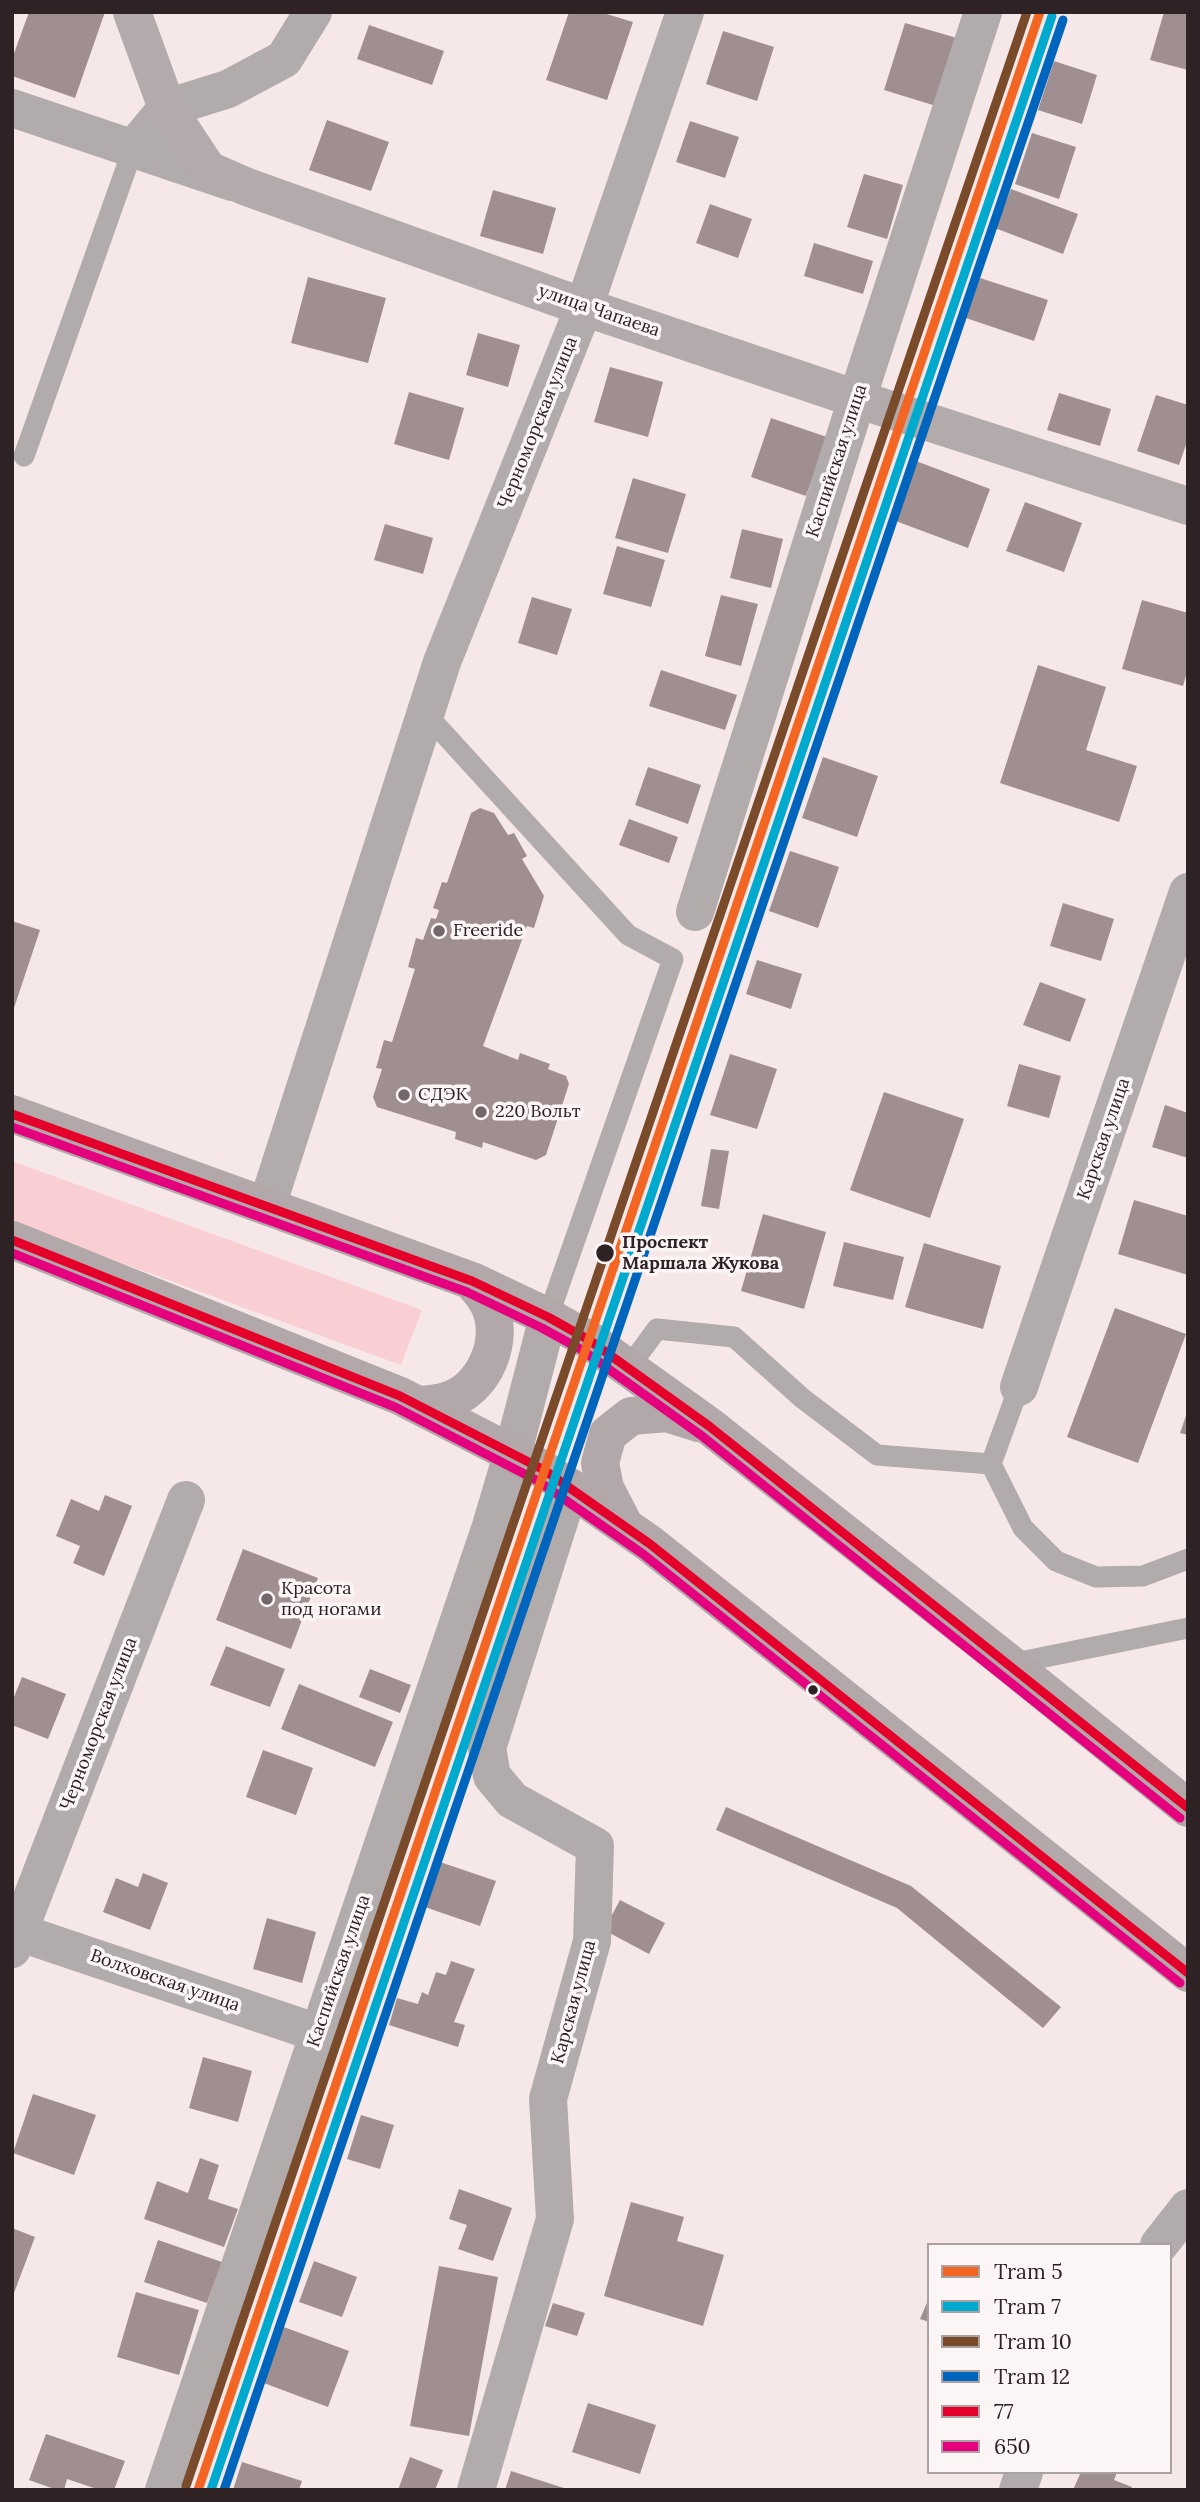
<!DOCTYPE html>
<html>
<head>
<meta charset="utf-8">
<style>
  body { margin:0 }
  #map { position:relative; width:1200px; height:2502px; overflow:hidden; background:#f6e8e9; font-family:Lora,serif }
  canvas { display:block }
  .frame { position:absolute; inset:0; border:14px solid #2e2224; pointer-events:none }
  .legend { position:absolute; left:927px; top:2243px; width:245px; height:231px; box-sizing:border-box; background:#fbf5f6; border:2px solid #a9a1a2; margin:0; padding:9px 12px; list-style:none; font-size:21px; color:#2e2224 }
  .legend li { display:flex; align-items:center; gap:14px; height:35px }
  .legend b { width:35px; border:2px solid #a9a1a2 }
</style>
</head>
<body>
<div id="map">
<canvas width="1200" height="2502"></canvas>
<div class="frame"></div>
<ul class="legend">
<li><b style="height:9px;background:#f26522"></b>Tram 5</li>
<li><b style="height:9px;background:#00a9ce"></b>Tram 7</li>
<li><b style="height:9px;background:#7a4b2a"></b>Tram 10</li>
<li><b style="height:9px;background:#0065bd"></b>Tram 12</li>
<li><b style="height:9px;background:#e4002b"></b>77</li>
<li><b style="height:9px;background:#e5007d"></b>650</li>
</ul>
</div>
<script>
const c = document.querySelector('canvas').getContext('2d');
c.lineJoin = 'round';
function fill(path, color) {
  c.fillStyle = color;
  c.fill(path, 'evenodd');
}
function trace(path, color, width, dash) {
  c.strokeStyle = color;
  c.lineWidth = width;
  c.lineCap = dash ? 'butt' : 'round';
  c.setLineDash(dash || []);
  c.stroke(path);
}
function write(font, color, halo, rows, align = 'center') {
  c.font = font + ' Lora,serif';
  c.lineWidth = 7;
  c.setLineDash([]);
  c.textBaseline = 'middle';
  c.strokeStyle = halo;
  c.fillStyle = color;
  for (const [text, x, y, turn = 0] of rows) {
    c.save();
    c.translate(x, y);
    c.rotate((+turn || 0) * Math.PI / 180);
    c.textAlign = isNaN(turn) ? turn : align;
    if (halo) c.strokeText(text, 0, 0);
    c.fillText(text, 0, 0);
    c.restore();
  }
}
fill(new Path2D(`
  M 12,1161 L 422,1310 L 401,1365 L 12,1223 Z`), '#facfd4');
fill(new Path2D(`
  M 29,12 L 105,12 L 75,98 L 12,76 L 12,59 Z
  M 569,12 L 600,12 L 633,22 L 607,100 L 546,80 Z
  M 1164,12 L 1188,12 L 1188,70 L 1150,60 Z
  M 905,23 L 957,38 L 936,106 L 884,90 Z
  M 369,25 L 444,51 L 432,85 L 357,59 Z
  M 723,31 L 774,47 L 757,101 L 706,84 Z
  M 1054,61 L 1097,75 L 1082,124 L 1038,110 Z
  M 327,120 L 389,142 L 371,191 L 309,170 Z
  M 690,121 L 739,137 L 725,178 L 676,162 Z
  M 1032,133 L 1076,147 L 1059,199 L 1015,184 Z
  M 864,174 L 903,185 L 887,239 L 847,227 Z
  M 1011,189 L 1078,214 L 1063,254 L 995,228 Z
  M 493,190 L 556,208 L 543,254 L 480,236 Z
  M 710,204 L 752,219 L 738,258 L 696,243 Z
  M 814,243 L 873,261 L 863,294 L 804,276 Z
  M 308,277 L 386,298 L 368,363 L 291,343 Z
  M 980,278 L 1048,300 L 1034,341 L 966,318 Z
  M 478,333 L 520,345 L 508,387 L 466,375 Z
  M 610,367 L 663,382 L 648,437 L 594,422 Z
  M 409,392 L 464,408 L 449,460 L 394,444 Z
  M 1059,393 L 1111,409 L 1100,446 L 1047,430 Z
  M 1156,395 L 1188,405 L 1188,439 L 1179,465 L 1137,451 Z
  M 771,418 L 827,437 L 806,496 L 751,477 Z
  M 916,461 L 990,489 L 968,548 L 893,520 Z
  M 633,478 L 686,494 L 668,553 L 615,538 Z
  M 1025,502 L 1082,523 L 1064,572 L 1006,551 Z
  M 385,524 L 433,538 L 423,574 L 374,560 Z
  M 742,529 L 783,539 L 771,588 L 730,578 Z
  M 617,546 L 665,560 L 651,607 L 603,594 Z
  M 721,595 L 758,604 L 741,666 L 705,656 Z
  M 532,597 L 572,609 L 557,655 L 518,643 Z
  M 1142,600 L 1188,613 L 1188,669 L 1183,686 L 1122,669 Z
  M 1038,665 L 1106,687 L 1086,750 L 1137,766 L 1119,822 L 1000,783 Z
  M 661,670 L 737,695 L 725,730 L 649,706 Z
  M 823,757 L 878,776 L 857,837 L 802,818 Z
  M 648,767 L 701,785 L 688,824 L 635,805 Z
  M 480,808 L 494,813 L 508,835 L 514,833 L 527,856 L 522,859 L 544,896 L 534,928 L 527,926 L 483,1046 L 518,1060 L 520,1053 L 550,1064 L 548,1069 L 566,1076 L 569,1084 L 546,1155 L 536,1160 L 483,1142 L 482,1148 L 455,1139 L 456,1132 L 377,1107 L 373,1097 L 382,1069 L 376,1068 L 384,1040 L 392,1042 L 415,969 L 408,967 L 416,938 L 423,940 L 431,918 L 436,919 L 439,910 L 433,908 L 442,882 L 447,883 L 471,813 Z
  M 629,819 L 678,837 L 669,863 L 619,845 Z
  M 790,851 L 839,867 L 818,928 L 769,911 Z
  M 1063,903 L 1114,919 L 1101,961 L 1050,946 Z
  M 12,921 L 40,930 L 13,1011 L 12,1010 Z
  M 757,960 L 802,974 L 791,1009 L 746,994 Z
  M 1040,982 L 1086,999 L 1070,1042 L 1023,1025 Z
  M 730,1054 L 777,1069 L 757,1129 L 710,1115 Z
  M 1019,1064 L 1061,1076 L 1049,1118 L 1007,1106 Z
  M 884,1092 L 964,1119 L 930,1218 L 850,1190 Z
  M 1165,1105 L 1188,1113 L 1188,1158 L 1152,1147 Z
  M 711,1149 L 729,1151 L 719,1209 L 701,1206 Z
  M 1134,1200 L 1188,1216 L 1188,1275 L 1118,1254 Z
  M 763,1214 L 826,1232 L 804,1309 L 741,1291 Z
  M 844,1242 L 904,1257 L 893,1300 L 833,1286 Z
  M 924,1243 L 1001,1266 L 983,1329 L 905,1307 Z
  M 1115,1308 L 1186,1334 L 1138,1463 L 1067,1437 Z
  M 1188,1410 L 1188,1435 L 1180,1433 Z
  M 105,1495 L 132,1506 L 104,1576 L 73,1563 L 80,1546 L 56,1536 L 71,1499 L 99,1511 Z
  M 243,1549 L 318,1578 L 291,1649 L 216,1620 Z
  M 226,1646 L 285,1669 L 270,1707 L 210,1685 Z
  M 370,1669 L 411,1685 L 400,1713 L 359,1697 Z
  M 22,1677 L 66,1694 L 48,1739 L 12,1725 L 12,1702 Z
  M 299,1684 L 393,1722 L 375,1767 L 281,1729 Z
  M 263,1750 L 313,1768 L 296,1815 L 246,1797 Z
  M 726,1807 L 911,1886 L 1061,2007 L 1043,2028 L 897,1908 L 716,1830 Z
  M 434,1860 L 496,1881 L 480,1926 L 419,1905 Z
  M 143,1873 L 168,1883 L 150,1930 L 103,1912 L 116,1878 L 138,1887 Z
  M 620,1900 L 665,1923 L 649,1954 L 604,1930 Z
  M 267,1918 L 316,1932 L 302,1983 L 253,1969 Z
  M 451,1961 L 475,1969 L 454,2022 L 465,2025 L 458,2047 L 389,2025 L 397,1998 L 418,2004 L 422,1992 L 428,1995 L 436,1972 L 446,1975 Z
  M 203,2057 L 252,2071 L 238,2122 L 189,2108 Z
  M 33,2094 L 96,2115 L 74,2175 L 13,2153 Z
  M 361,2115 L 394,2125 L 380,2169 L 347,2159 Z
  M 200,2158 L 219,2165 L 208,2199 L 238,2209 L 224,2247 L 144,2219 L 157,2181 L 188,2193 Z
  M 459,2189 L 512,2208 L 493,2261 L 458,2249 L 467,2225 L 449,2219 Z
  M 631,2202 L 684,2217 L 677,2241 L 724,2255 L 703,2326 L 604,2296 Z
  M 12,2228 L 35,2237 L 14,2293 L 12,2292 Z
  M 158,2240 L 222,2262 L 207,2303 L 144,2282 Z
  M 314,2261 L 357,2277 L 342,2317 L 299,2302 Z
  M 439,2266 L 498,2277 L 469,2436 L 410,2426 Z
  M 136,2292 L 199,2310 L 179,2375 L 117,2357 Z
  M 929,2298 L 929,2322 L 920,2319 Z
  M 553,2303 L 585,2313 L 577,2336 L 545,2326 Z
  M 281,2326 L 349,2351 L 328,2407 L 261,2382 Z
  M 588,2403 L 656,2425 L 640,2474 L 572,2452 Z
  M 46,2434 L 125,2461 L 114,2490 L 100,2490 L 67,2479 L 64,2490 L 57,2490 L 29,2480 Z
  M 410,2457 L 443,2470 L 435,2490 L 398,2490 Z
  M 242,2462 L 302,2481 L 299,2490 L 233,2490 Z
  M 511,2471 L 567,2489 L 567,2490 L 505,2490 Z
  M 1081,2472 L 1117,2472 L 1114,2480 L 1132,2487 L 1131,2490 L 1073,2490 Z`), '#a08f91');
trace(new Path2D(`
  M 24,456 L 133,149
  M 425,713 L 628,935 L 673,959 L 548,1317
  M 629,1367 L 657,1329 L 734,1337 L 802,1398 L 877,1455 L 991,1464 L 1019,1387
  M 991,1464 L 1023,1528 L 1056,1561 L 1096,1577 L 1143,1576 L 1188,1559
  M 1010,1664 L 1188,1628`), '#b2abac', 21);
trace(new Path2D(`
  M 12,108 L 232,182
  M 133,149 L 167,108 L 228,89 L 284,59 L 313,12
  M 695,912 L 857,399 L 983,12
  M 267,1206 L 442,662 L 584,307 L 685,12
  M 1019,1387 L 1188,892
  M 12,1930 L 318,2033
  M 12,1949 L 186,1500
  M 1159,2245 L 1188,2208
  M 164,2490 L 491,1526 L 513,1452 L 548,1317
  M 476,2490 L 555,2219 L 548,2099 L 592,1941 L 595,1846 L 512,1800 L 492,1776 L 487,1748 L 570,1487
  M 1018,2490 L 1024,2472`), '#b2abac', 38);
trace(new Path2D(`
  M 132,12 L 167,108 L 208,170 L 247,187 L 584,307 L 857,399 L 1188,506`), '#b2aaab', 38);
trace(new Path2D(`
  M 12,1114 L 472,1281 L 548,1317 L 589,1340 L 709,1426 L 1010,1664 L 1188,1808
  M 12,1240 L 400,1396 L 544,1470 L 650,1544 L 1188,1973
  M 419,1405 C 427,1404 437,1404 446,1401 C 484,1391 507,1338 488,1303 C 484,1295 477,1288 472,1281
  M 623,1523 L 605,1488 L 600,1463 L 608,1434 L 631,1416 L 667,1413 L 699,1423`), '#b2a8a9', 38);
trace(new Path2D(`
  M 12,1114 L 472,1281 L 548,1317 L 589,1340 L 709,1426 L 1188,1808
  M 12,1240 L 400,1396 L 544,1470 L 650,1544 L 1188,1973`), '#e4002b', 9);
trace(new Path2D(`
  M 12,1127 L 467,1292 L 542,1328 L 582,1350 L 702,1436 L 1180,1818
  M 12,1253 L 395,1407 L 538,1481 L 643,1554 L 1180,1983`), '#e5007d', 9);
trace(new Path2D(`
  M 198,2490 L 1040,12`), '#f26522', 9);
trace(new Path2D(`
  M 211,2490 L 1052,16`), '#00a9ce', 9);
trace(new Path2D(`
  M 186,2486 L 1027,12`), '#7a4b2a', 9);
trace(new Path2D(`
  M 224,2490 L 1063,20`), '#0065bd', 9);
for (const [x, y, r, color] of [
  [439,931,7,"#746769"],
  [404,1095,7,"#746769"],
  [481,1112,7,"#746769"],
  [605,1253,10,"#2e2224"],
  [267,1599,7,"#746769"],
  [813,1690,6,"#2e2224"]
]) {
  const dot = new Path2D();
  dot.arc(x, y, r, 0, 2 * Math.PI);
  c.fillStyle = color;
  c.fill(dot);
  trace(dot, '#fbf5f6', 2.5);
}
write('18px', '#2e2224', '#fbf5f6', [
  ["улица Чапаева",599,311,19],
  ["Черноморская улица",538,423,-68],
  ["Каспийская улица",837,461,-72],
  ["Карская улица",1104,1139,-71],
  ["Черноморская улица",99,1724,-69],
  ["Каспийская улица",339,1971,-71],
  ["Волховская улица",165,1981,19],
  ["Карская улица",574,2002,-75]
]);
write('18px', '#2e2224', '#fbf5f6', [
  ["Freeride",453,931],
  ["СДЭК",418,1095],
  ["220 Вольт",495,1112],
  ["Красота",281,1589],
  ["под ногами",281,1610]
], 'left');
write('bold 18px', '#2e2224', '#fbf5f6', [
  ["Проспект",622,1243],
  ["Маршала Жукова",622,1264]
], 'left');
</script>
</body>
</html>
